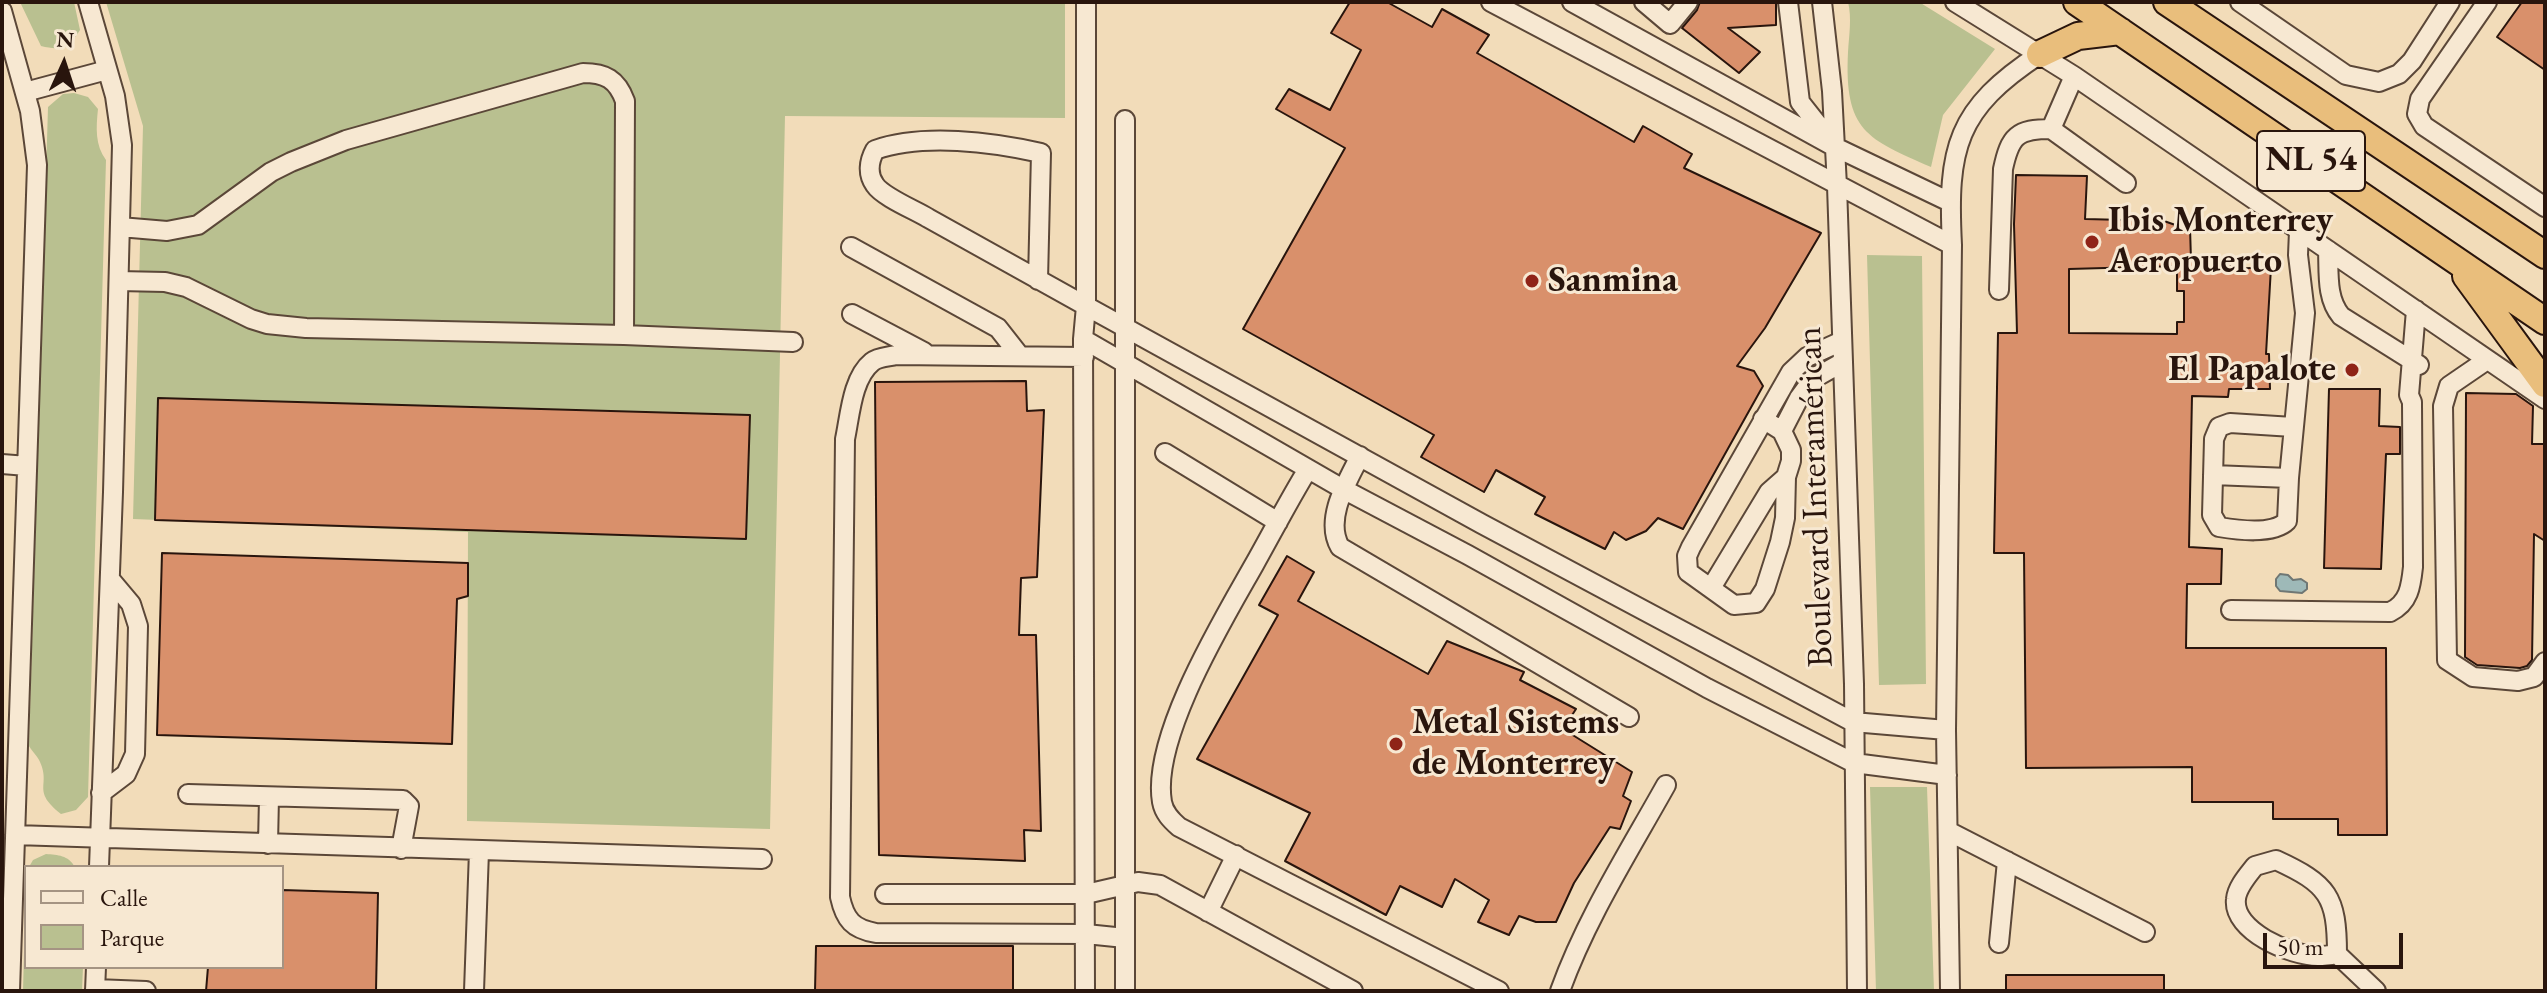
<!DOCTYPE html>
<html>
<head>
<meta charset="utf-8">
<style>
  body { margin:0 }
  #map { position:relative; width:2547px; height:993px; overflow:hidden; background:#f2dcb9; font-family:"EB Garamond",serif }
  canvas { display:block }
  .frame { position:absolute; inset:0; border:4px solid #29150d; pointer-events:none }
  .legend { position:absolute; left:24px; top:865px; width:260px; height:104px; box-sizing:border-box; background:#f7e8d2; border:2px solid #a59483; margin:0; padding:10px 14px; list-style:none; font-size:24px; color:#29150d }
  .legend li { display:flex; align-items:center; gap:16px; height:40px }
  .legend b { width:40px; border:2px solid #a59483 }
  .north { position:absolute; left:24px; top:24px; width:80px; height:80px; -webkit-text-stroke:6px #f7e8d2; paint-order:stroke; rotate:3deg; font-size:22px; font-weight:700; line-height:32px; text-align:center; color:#29150d }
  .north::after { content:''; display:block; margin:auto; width:28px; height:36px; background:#29150d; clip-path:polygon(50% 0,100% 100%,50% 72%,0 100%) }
  .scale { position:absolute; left:2263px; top:933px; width:140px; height:36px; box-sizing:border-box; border:4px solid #29150d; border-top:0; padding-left:10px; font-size:24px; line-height:28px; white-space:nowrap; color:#29150d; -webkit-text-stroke:6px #f7e8d2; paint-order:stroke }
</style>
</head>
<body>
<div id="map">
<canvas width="2547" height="993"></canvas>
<div class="frame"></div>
<ul class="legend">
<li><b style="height:10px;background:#f7e8d2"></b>Calle</li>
<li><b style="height:22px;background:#b9c090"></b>Parque</li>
</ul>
<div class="north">N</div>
<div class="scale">50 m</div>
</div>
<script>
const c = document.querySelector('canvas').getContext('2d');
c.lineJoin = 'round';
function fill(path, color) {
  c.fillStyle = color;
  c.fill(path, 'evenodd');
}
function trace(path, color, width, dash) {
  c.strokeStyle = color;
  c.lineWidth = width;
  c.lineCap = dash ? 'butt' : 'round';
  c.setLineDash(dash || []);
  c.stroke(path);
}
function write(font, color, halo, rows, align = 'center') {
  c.font = font + ' "EB Garamond",serif';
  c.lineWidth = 6;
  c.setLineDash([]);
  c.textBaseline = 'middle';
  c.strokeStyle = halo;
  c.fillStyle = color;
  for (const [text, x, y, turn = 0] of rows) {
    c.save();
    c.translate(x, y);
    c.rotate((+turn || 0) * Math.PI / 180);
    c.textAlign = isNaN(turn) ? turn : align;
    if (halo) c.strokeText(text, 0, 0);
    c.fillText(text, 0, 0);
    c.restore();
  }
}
fill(new Path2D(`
  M 20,2 L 74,2 L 80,30 C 69,48 61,51 41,46 Z
  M 106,2 L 1065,2 L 1065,118 L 785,116 L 770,829 L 467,821 L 468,532 L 133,519 L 143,126 Z
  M 1848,2 L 1919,2 L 1995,49 L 1943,115 L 1931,167 C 1867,139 1844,131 1848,52 C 1849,36 1852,18 1848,2 Z
  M 74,93 L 88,97 L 98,109 C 96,128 95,145 106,160 L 88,797 L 76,810 L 61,814 C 31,790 51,786 40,762 C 38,757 32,751 29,746 L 48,107 L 63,94 Z
  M 1867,255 L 1922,256 L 1926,684 L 1879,685 Z
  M 1870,787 L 1927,787 L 1934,991 L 1876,991 Z
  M 46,854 C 58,855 68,855 75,867 L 29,867 L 33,860 Z
  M 26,871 L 26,967 L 83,967 L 82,991 L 23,991 Z`), '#b9c090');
const water = new Path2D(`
  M 2280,574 L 2288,575 L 2293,580 L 2301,579 L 2307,583 L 2307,589 L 2302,593 L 2280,591 L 2276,586 L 2276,579 Z`);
fill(water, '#9eb9b8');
trace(water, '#6f7774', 2);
const building = new Path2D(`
  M 1350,2 L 1387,2 L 1432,27 L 1442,9 L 1489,35 L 1477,53 L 1634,142 L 1643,126 L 1692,154 L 1684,168 L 1821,233 L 1765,328 L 1737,366 L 1754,371 L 1763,386 L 1683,529 L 1658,518 L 1646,531 L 1626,540 L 1614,532 L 1605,549 L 1535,514 L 1545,497 L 1496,470 L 1484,492 L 1421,457 L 1434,435 L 1243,329 L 1345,148 L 1276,109 L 1289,89 L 1330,110 L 1361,50 L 1331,33 Z
  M 1700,2 L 1776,2 L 1776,25 L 1728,28 L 1760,52 L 1739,73 L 1682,28 L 1697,10 Z
  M 2522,2 L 2545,2 L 2545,70 L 2497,37 Z
  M 2016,175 L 2087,176 L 2085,219 L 2164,221 L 2181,227 L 2190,227 L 2191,261 L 2231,263 L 2231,269 L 2271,267 L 2266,354 L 2269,354 L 2270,389 L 2229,389 L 2228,397 L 2192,396 L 2189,547 L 2222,549 L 2221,584 L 2187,584 L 2186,648 L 2386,648 L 2387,835 L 2338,835 L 2338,819 L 2273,819 L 2273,802 L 2192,802 L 2192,767 L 2026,768 L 2024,553 L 1994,553 L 1998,333 L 2017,333 L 2014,224 ZM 2177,266 L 2177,291 L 2184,291 L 2184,322 L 2177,322 L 2177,334 L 2069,333 L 2069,269 Z
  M 1026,381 L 1027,411 L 1044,410 L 1037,577 L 1021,578 L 1019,635 L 1036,635 L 1041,831 L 1024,830 L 1025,861 L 879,855 L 875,382 Z
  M 2329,389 L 2380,389 L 2379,426 L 2400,427 L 2400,454 L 2386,454 L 2381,569 L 2324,568 Z
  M 2466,393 L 2516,394 L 2533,406 L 2532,444 L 2545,444 L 2545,541 L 2534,534 L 2532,660 L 2527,666 L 2520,668 L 2477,665 L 2465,657 Z
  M 158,398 L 750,415 L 746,539 L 155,520 Z
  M 162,553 L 468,563 L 468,596 L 457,599 L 452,744 L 157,735 Z
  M 1287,556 L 1314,572 L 1298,601 L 1428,674 L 1447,641 L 1524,672 L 1520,680 L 1576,709 L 1563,729 L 1632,772 L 1623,796 L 1631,801 L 1620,829 L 1610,827 L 1574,883 L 1556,922 L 1536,922 L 1519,916 L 1509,935 L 1478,922 L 1489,900 L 1455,879 L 1442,907 L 1400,886 L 1386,915 L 1285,861 L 1310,813 L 1197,759 L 1278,615 L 1259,605 Z
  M 282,890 L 378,893 L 376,991 L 206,991 L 208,967 L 282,967 Z
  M 816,946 L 1013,946 L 1013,991 L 815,991 Z
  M 2006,975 L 2164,975 L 2164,991 L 2006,991 Z`);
fill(building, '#d9906b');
trace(building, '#29150d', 2);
const minor = new Path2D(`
  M 88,2 L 115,96 L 122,145 L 113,492 L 99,867
  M 1491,2 L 1952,245
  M 1572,2 L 1835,147 L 1950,202
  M 1644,2 L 1670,24 L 1688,2
  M 1788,2 L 1800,102 L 1830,140
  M 1822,2 L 1832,91 L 1837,186 L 1854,684 L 1857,991
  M 1955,2 L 2074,76 L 2545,399
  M 2240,2 L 2346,75 L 2379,82 L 2399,74 L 2412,61 L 2450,2
  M 2487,2 L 2420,99 L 2417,114 L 2424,126 L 2545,207
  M 2,11 L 30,111 L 37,165 L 10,991
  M 25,92 L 107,70
  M 2051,129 L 2126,183
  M 120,227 L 167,231 L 198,225 L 271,172 L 291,162 L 346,140 L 583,73 C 605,73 617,79 625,101 L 624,335
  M 851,247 L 998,328 L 1020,356
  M 2328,250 C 2329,273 2326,298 2341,316 L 2419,365
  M 1038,280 L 1041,153 C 992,142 923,133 875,150 C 869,161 867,174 875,185 C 883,197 915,210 928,218 C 981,247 1033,277 1086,306 L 1482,524 L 1853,722 L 1946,730
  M 119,281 L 165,282 L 186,287 L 251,319 L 267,324 L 306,328 L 624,335 L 793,342
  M 1999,290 L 2003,169 C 2010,136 2017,129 2051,129 L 2074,76
  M 852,314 L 924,352
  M 1083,339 L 1343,489 L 1468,555 L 1707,688 L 1854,763 L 1947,775
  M 1084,357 L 896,355 C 888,357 878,357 872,362 C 852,378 850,416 845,439 L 840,897 C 845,920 853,929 876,933 L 1086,934 L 1125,938
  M 2487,360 L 2449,386 L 2443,406 L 2447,660 L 2473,677 L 2518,681 L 2534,677 L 2545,662
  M 1763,419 L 1782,431 L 1791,450 L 1791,461 L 1786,477 L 1785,518 L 1780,542 L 1765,589 L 1756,603 L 1734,605 L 1688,572 L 1687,556 L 1691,547 L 1791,372 L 1807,357 L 1842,341
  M 2293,427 L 2230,423 L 2219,427 L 2214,439 L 2212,515 L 2219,527 C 2237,530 2273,535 2287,521 L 2289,478 L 2305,313 L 2298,255 L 2299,231
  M 1782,431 L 1799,398 L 1813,379 L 1843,362
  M 1165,453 L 1278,522
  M 1360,456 C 1347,482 1324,519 1340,547 L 1629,717
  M 2,464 L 27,466
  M 1308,469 C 1289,500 1272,533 1254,565 C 1223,620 1151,738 1162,802 C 1164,813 1171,820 1179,827 L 1499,991
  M 2213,475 L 2289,478
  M 1711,588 L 1769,492 L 1786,477
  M 2231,610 L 2390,612 C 2409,603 2411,586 2413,567 L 2412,402 L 2409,395 L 2416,310
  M 101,793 L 126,774 L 135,754 L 138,626 L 131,604 L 110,579
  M 188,794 L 403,800 L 409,806 L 401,849
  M 1948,831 L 2145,932
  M 15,835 L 762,859
  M 268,844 L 269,797
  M 885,894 L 1086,894 L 1138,882 L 1160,885 L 1353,991
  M 1208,912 L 1236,855
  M 1999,943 L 2007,861
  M 2337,954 C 2331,955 2324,956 2318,956 C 2291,956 2232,931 2236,899 C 2237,887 2248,875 2255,866 L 2276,860 C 2328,884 2337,896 2337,954 L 2376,991
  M 95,989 L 146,991
  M 95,991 L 96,967
  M 474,991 L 479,851
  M 1085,991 L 1083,339 L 1086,306 L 1086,2
  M 1125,991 L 1125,120
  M 1560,991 C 1586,919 1628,853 1666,785
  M 1950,991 L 1946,730 L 1952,245 C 1947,148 1956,109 2040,54`);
const highway = new Path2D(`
  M 2077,2 L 2545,321
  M 2167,2 L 2545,255
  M 2040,54 L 2078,36 L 2120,31
  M 2466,276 L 2545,384`);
trace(minor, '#5b4738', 22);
trace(highway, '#29150d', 30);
trace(minor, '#f7e8d2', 18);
trace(highway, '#e9be7c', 26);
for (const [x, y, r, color] of [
  [2092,242,8,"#8f2418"],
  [1532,281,8,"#8f2418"],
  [2352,370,8,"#8f2418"],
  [1396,744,8,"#8f2418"]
]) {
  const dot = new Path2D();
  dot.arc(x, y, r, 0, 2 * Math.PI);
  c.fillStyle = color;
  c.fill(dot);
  trace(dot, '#f7e8d2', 3);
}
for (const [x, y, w] of [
  [2311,161,108]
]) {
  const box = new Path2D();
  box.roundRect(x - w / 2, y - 30, w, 60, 6);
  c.fillStyle = '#f7e8d2';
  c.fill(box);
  trace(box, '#29150d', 2);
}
write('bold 34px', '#29150d', null, [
  ["NL 54",2311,161]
]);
write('bold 36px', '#29150d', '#f7e8d2', [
  ["Ibis Monterrey",2108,221],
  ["Aeropuerto",2108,262],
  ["Sanmina",1548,281],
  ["El Papalote",2336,370,"right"],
  ["Metal Sistems",1412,723],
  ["de Monterrey",1412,764]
], 'left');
write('36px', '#29150d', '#f7e8d2', [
  ["Boulevard Interamérican",1816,497,-92]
]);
</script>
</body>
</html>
